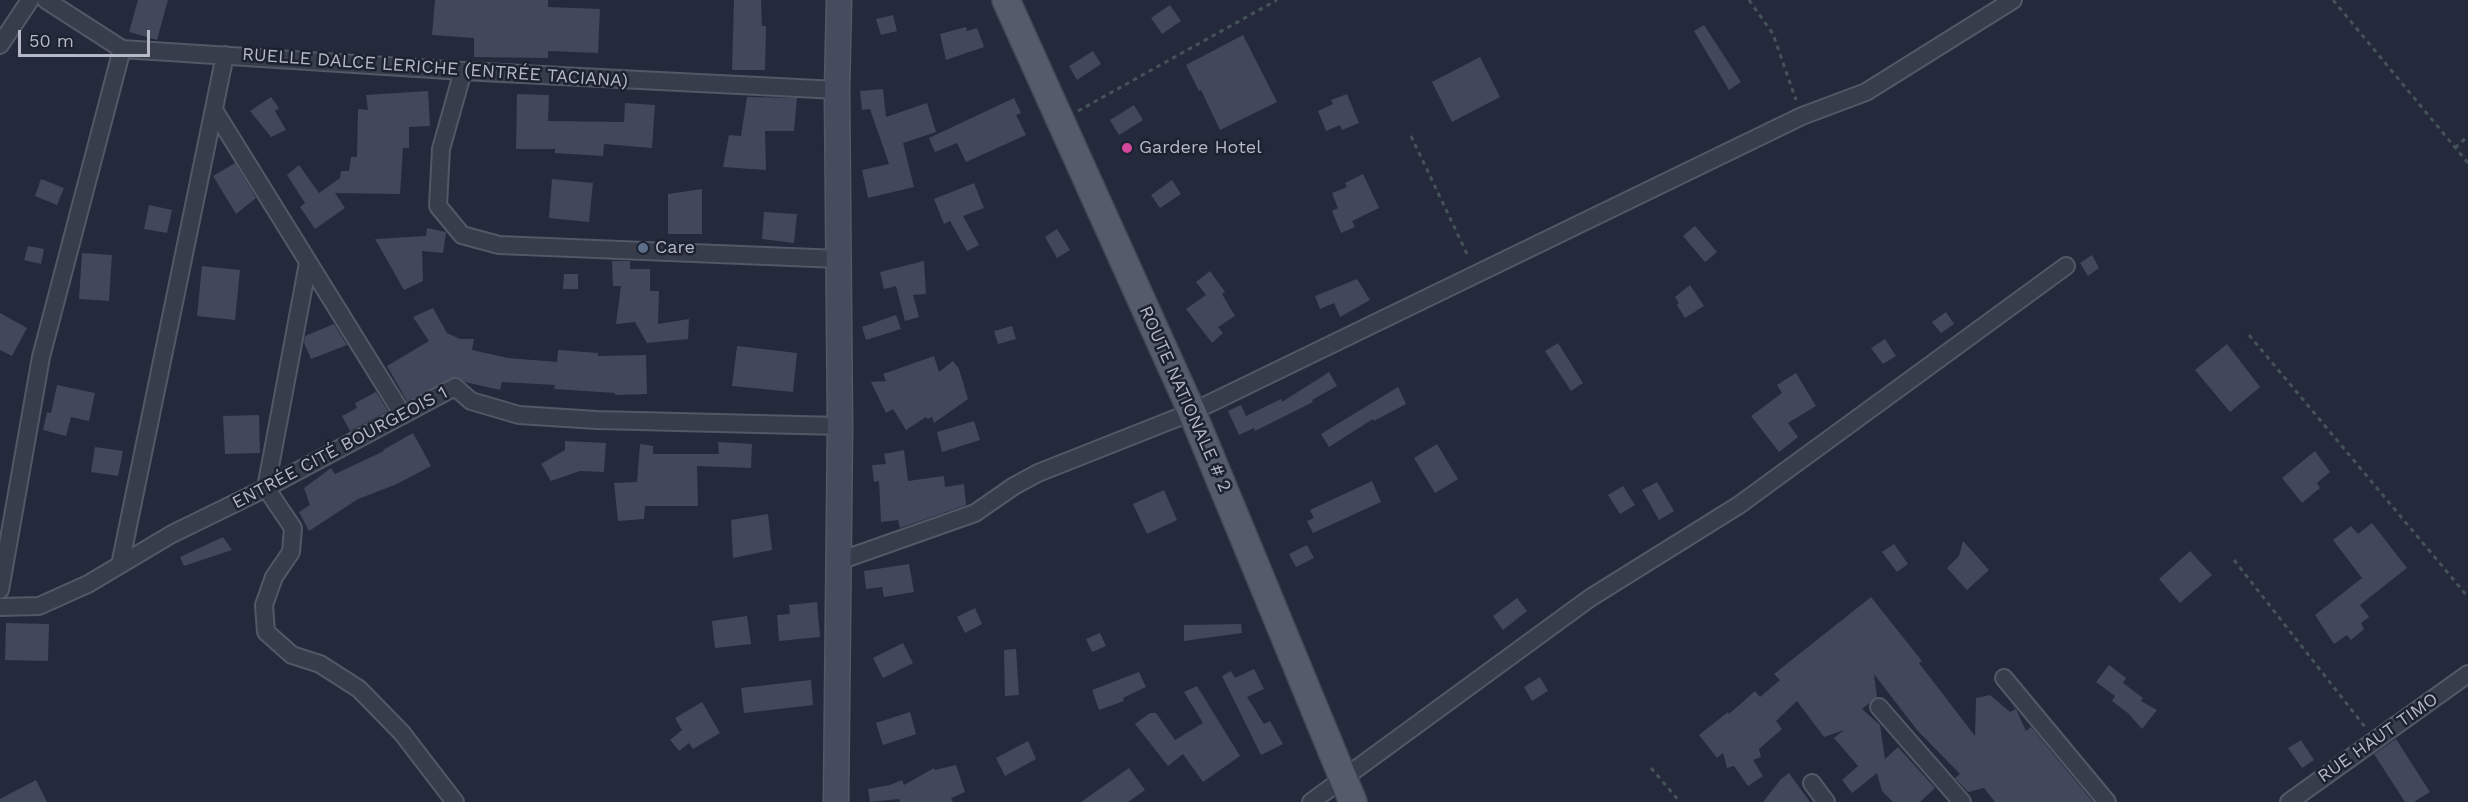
<!DOCTYPE html>
<html>
<head>
<meta charset="utf-8">
<style>
  body { margin:0 }
  #map { position:relative; width:2468px; height:802px; overflow:hidden; background:#242a3b; font-family:"Work Sans",sans-serif }
  canvas { display:block }
  .scale { position:absolute; left:18px; top:30px; width:132px; height:27px; box-sizing:border-box; border:3px solid #b4b8c7; border-top:0; padding-left:8px; font-size:18px; line-height:21px; white-space:nowrap; color:#b4b8c7; -webkit-text-stroke:4px #1d2230; paint-order:stroke }
</style>
</head>
<body>
<div id="map">
<canvas width="2468" height="802"></canvas>
<div class="scale">50 m</div>
</div>
<script>
const c = document.querySelector('canvas').getContext('2d');
c.lineJoin = 'round';
function fill(path, color) {
  c.fillStyle = color;
  c.fill(path, 'evenodd');
}
function trace(path, color, width, dash) {
  c.strokeStyle = color;
  c.lineWidth = width;
  c.lineCap = dash ? 'butt' : 'round';
  c.setLineDash(dash || []);
  c.stroke(path);
}
function write(font, color, halo, rows, align = 'center') {
  c.font = font + ' "Work Sans",sans-serif';
  c.lineWidth = 5;
  c.setLineDash([]);
  c.textBaseline = 'middle';
  c.strokeStyle = halo;
  c.fillStyle = color;
  for (const [text, x, y, turn = 0] of rows) {
    c.save();
    c.translate(x, y);
    c.rotate((+turn || 0) * Math.PI / 180);
    c.textAlign = isNaN(turn) ? turn : align;
    if (halo) c.strokeText(text, 0, 0);
    c.fillText(text, 0, 0);
    c.restore();
  }
}
fill(new Path2D(`
  M 138,0 L 168,0 L 157,40 L 129,32 Z
  M 435,0 L 548,0 L 548,7 L 600,9 L 598,53 L 548,51 L 548,58 L 474,57 L 474,38 L 432,35 Z
  M 734,0 L 761,0 L 762,26 L 766,26 L 765,70 L 732,70 Z
  M 1170,5 L 1181,21 L 1162,34 L 1151,18 Z
  M 893,15 L 897,31 L 881,35 L 876,19 Z
  M 1704,25 L 1741,82 L 1729,90 L 1694,31 Z
  M 966,27 L 967,31 L 977,28 L 984,47 L 946,60 L 940,34 Z
  M 1243,35 L 1277,102 L 1220,130 L 1201,90 L 1199,91 L 1186,65 Z
  M 1093,51 L 1101,64 L 1077,80 L 1069,66 Z
  M 1480,57 L 1500,97 L 1452,122 L 1432,82 Z
  M 883,89 L 886,117 L 927,103 L 936,132 L 903,143 L 914,187 L 868,198 L 862,170 L 889,164 L 870,109 L 862,110 L 860,91 Z
  M 428,91 L 430,126 L 409,127 L 409,148 L 403,148 L 400,194 L 335,193 L 345,208 L 315,229 L 300,207 L 305,203 L 287,175 L 299,165 L 319,193 L 340,178 L 341,171 L 349,171 L 351,157 L 357,157 L 358,109 L 368,110 L 366,95 Z
  M 517,94 L 549,95 L 548,121 L 624,122 L 625,103 L 655,105 L 652,148 L 604,144 L 603,156 L 555,153 L 555,149 L 516,149 Z
  M 1347,94 L 1359,123 L 1342,130 L 1340,125 L 1326,131 L 1318,111 L 1333,104 L 1331,100 Z
  M 271,97 L 279,108 L 275,111 L 286,130 L 271,137 L 250,111 Z
  M 747,97 L 797,98 L 794,131 L 765,131 L 766,170 L 723,167 L 729,135 L 741,136 Z
  M 1014,98 L 1021,113 L 1016,115 L 1026,135 L 966,162 L 957,143 L 935,152 L 929,138 Z
  M 1134,105 L 1143,120 L 1119,135 L 1110,120 Z
  M 235,163 L 256,198 L 236,214 L 213,176 Z
  M 1363,174 L 1379,208 L 1352,221 L 1355,227 L 1341,233 L 1332,211 L 1338,208 L 1332,193 L 1347,187 L 1345,183 Z
  M 41,179 L 64,188 L 57,205 L 35,196 Z
  M 552,179 L 593,183 L 589,222 L 549,218 Z
  M 1172,180 L 1181,194 L 1160,208 L 1151,195 Z
  M 974,183 L 984,208 L 963,216 L 979,245 L 967,251 L 950,221 L 944,224 L 934,199 Z
  M 702,189 L 702,234 L 668,234 L 668,194 Z
  M 149,205 L 172,210 L 167,233 L 144,229 Z
  M 764,212 L 797,214 L 794,243 L 762,239 Z
  M 1695,226 L 1717,252 L 1705,262 L 1683,236 Z
  M 427,228 L 446,232 L 443,253 L 422,251 L 423,281 L 404,290 L 375,239 L 426,236 Z
  M 1057,229 L 1070,250 L 1057,258 L 1045,237 Z
  M 28,246 L 44,249 L 41,264 L 24,260 Z
  M 82,253 L 112,255 L 109,301 L 79,299 Z
  M 2092,255 L 2099,268 L 2088,276 L 2080,263 Z
  M 612,261 L 630,261 L 630,269 L 650,269 L 650,291 L 659,291 L 658,324 L 689,319 L 688,339 L 647,343 L 635,322 L 616,324 L 621,286 L 613,286 Z
  M 924,261 L 926,294 L 913,295 L 919,317 L 905,321 L 896,286 L 884,289 L 880,272 Z
  M 202,266 L 240,270 L 235,320 L 197,316 Z
  M 1210,271 L 1225,292 L 1222,294 L 1235,316 L 1218,327 L 1223,333 L 1212,343 L 1186,309 L 1206,295 L 1196,282 Z
  M 564,274 L 578,274 L 578,289 L 563,289 Z
  M 1357,279 L 1370,300 L 1340,317 L 1334,303 L 1320,309 L 1315,296 Z
  M 1690,285 L 1704,306 L 1685,318 L 1677,305 L 1679,303 L 1675,297 Z
  M 433,308 L 447,333 L 460,339 L 474,339 L 472,350 L 508,358 L 557,362 L 558,350 L 598,353 L 598,356 L 646,355 L 647,394 L 615,395 L 615,393 L 554,389 L 555,385 L 502,382 L 500,390 L 465,382 L 456,377 L 407,401 L 387,366 L 429,341 L 413,317 Z
  M 1946,312 L 1954,324 L 1941,333 L 1932,322 Z
  M 0,313 L 27,328 L 12,356 L 0,350 Z
  M 896,315 L 901,329 L 866,340 L 862,327 Z
  M 334,324 L 347,345 L 311,359 L 304,343 L 305,336 Z
  M 1012,326 L 1016,339 L 998,344 L 994,331 Z
  M 1885,339 L 1896,356 L 1883,364 L 1871,348 Z
  M 1558,343 L 1583,383 L 1571,391 L 1545,351 Z
  M 2227,344 L 2260,387 L 2230,412 L 2195,370 Z
  M 737,346 L 797,353 L 793,392 L 732,386 Z
  M 934,356 L 939,372 L 953,361 L 959,369 L 968,399 L 934,423 L 932,417 L 928,419 L 926,417 L 906,430 L 893,409 L 886,413 L 871,382 L 886,381 L 883,374 Z
  M 1329,372 L 1337,386 L 1312,400 L 1313,402 L 1255,431 L 1254,428 L 1239,435 L 1228,411 L 1241,405 L 1246,416 L 1281,399 L 1282,402 Z
  M 1796,373 L 1816,406 L 1788,423 L 1798,437 L 1779,452 L 1751,416 L 1782,393 L 1777,385 Z
  M 57,385 L 95,393 L 89,421 L 71,417 L 66,436 L 43,430 L 47,412 L 51,413 Z
  M 1398,387 L 1406,404 L 1374,421 L 1373,419 L 1329,447 L 1321,434 Z
  M 376,392 L 388,411 L 350,431 L 342,416 L 357,408 L 355,403 Z
  M 259,415 L 260,453 L 225,454 L 223,416 Z
  M 974,421 L 980,440 L 942,452 L 937,432 Z
  M 413,433 L 431,466 L 397,484 L 358,499 L 309,531 L 299,512 L 310,505 L 304,488 L 331,468 L 335,474 L 384,451 L 383,450 Z
  M 565,441 L 606,443 L 604,472 L 580,471 L 551,481 L 541,464 L 565,450 Z
  M 718,442 L 752,444 L 751,468 L 697,466 L 698,506 L 645,506 L 644,519 L 618,521 L 614,483 L 637,482 L 640,444 L 653,446 L 653,454 L 719,454 Z
  M 1437,444 L 1458,479 L 1435,493 L 1414,458 Z
  M 95,447 L 123,451 L 118,476 L 91,472 Z
  M 904,450 L 908,481 L 944,476 L 945,487 L 964,484 L 966,505 L 900,528 L 898,520 L 881,522 L 879,481 L 874,482 L 872,465 L 886,464 L 884,454 Z
  M 2315,451 L 2330,472 L 2317,483 L 2320,488 L 2302,503 L 2282,478 Z
  M 1372,481 L 1381,502 L 1313,533 L 1307,521 L 1314,518 L 1310,510 Z
  M 1657,482 L 1674,511 L 1659,520 L 1642,490 Z
  M 1623,486 L 1635,505 L 1620,514 L 1608,495 Z
  M 1164,490 L 1177,520 L 1147,534 L 1133,504 Z
  M 768,514 L 772,550 L 733,558 L 731,520 Z
  M 2372,523 L 2407,568 L 2360,605 L 2369,617 L 2361,623 L 2364,629 L 2351,640 L 2347,635 L 2334,644 L 2315,615 L 2362,578 L 2333,540 L 2351,526 L 2358,534 Z
  M 223,537 L 232,550 L 184,566 L 180,557 Z
  M 1963,541 L 1989,570 L 1967,590 L 1947,568 L 1959,556 Z
  M 1894,544 L 1908,564 L 1897,572 L 1882,552 Z
  M 1307,545 L 1314,558 L 1296,567 L 1289,554 Z
  M 2190,551 L 2212,575 L 2180,603 L 2159,579 Z
  M 909,564 L 914,592 L 884,597 L 882,587 L 866,589 L 864,571 Z
  M 1871,597 L 1922,661 L 1919,663 L 1975,736 L 1976,698 L 1990,695 L 2010,712 L 2016,709 L 2026,731 L 2031,727 L 2093,802 L 1995,802 L 1984,788 L 1968,792 L 1955,778 L 1960,774 L 1917,730 L 1874,674 L 1877,697 L 1862,709 L 1880,725 L 1885,759 L 1898,747 L 1935,788 L 1920,802 L 1893,802 L 1882,791 L 1877,773 L 1852,793 L 1842,780 L 1858,766 L 1834,738 L 1844,730 L 1824,737 L 1797,701 L 1776,721 L 1782,729 L 1759,749 L 1761,757 L 1753,760 L 1763,776 L 1748,786 L 1734,766 L 1727,768 L 1723,753 L 1717,758 L 1699,735 L 1728,712 L 1729,714 L 1755,691 L 1760,697 L 1780,680 L 1774,674 Z
  M 1517,598 L 1527,611 L 1503,630 L 1493,616 Z
  M 817,602 L 820,637 L 779,641 L 777,615 L 790,614 L 789,605 Z
  M 975,608 L 982,624 L 965,633 L 957,617 Z
  M 747,616 L 751,644 L 715,648 L 712,621 Z
  M 6,623 L 49,624 L 48,661 L 5,660 Z
  M 1241,624 L 1242,633 L 1184,641 L 1184,625 Z
  M 1100,633 L 1106,646 L 1092,652 L 1086,639 Z
  M 903,643 L 913,663 L 883,678 L 873,658 Z
  M 1016,649 L 1019,695 L 1005,696 L 1004,650 Z
  M 2109,665 L 2126,678 L 2123,683 L 2143,698 L 2141,701 L 2157,710 L 2142,729 L 2129,714 L 2112,701 L 2115,696 L 2096,682 Z
  M 1254,669 L 1264,689 L 1247,697 L 1264,724 L 1270,721 L 1283,744 L 1261,755 L 1222,676 L 1231,671 L 1235,678 Z
  M 1139,672 L 1146,687 L 1123,698 L 1124,701 L 1099,710 L 1092,690 Z
  M 1540,677 L 1548,691 L 1532,701 L 1524,687 Z
  M 811,680 L 813,705 L 744,713 L 741,688 Z
  M 1197,686 L 1240,756 L 1203,782 L 1183,754 L 1168,766 L 1135,724 L 1150,713 L 1156,713 L 1175,740 L 1203,723 L 1184,692 Z
  M 702,702 L 720,733 L 693,749 L 689,743 L 679,751 L 670,740 L 682,730 L 675,718 Z
  M 910,712 L 916,734 L 883,745 L 876,723 Z
  M 2396,739 L 2430,792 L 2414,802 L 2405,802 L 2374,754 Z
  M 2301,740 L 2314,760 L 2302,768 L 2288,748 Z
  M 1028,741 L 1036,759 L 1005,776 L 996,758 Z
  M 956,765 L 965,792 L 951,798 L 953,802 L 900,802 L 899,799 L 870,802 L 868,789 L 890,785 L 902,780 L 904,785 L 934,768 L 935,770 Z
  M 1129,768 L 1145,790 L 1128,802 L 1081,802 Z
  M 1789,773 L 1810,802 L 1763,802 L 1781,779 Z
  M 36,780 L 47,802 L 0,802 L 0,799 Z`), '#41485b');
const minor = new Path2D(`
  M 46,0 L 122,49 L 463,71 L 837,90
  M 0,45 L 30,0
  M 463,71 L 441,149 L 438,206 L 462,235 L 499,245 L 839,259
  M 214,110 L 403,415
  M 308,263 L 266,488 L 293,528 L 291,552 L 274,577 L 264,605 L 266,632 L 292,655 L 320,664 L 359,689 L 402,733 L 455,802
  M 839,561 L 975,513 L 1014,486 L 1038,473 L 1192,412 L 1802,116 L 1866,92 L 2013,0
  M 120,565 L 225,55
  M 0,590 L 41,357 L 122,49
  M 0,607 L 39,606 L 88,584 L 172,534 L 266,488 L 455,387 L 471,401 L 519,415 L 597,420 L 840,426
  M 2004,678 L 2107,802
  M 1879,707 L 1962,802
  M 1812,783 L 1826,802
  M 1311,802 L 1590,598 L 1739,505 L 2066,266
  M 2289,802 L 2468,674`);
const secondary = new Path2D(`
  M 836,802 L 840,426 L 837,90 L 839,0`);
const primary = new Path2D(`
  M 1006,0 L 1192,412 L 1353,802`);
trace(minor, '#535866', 20);
trace(secondary, '#535866', 27);
trace(primary, '#414654', 30);
trace(new Path2D(`
  M 1749,0 L 1773,34 L 1796,100
  M 2333,0 L 2468,163
  M 1078,111 L 1277,0
  M 1411,136 L 1469,258
  M 2455,148 L 2468,136
  M 2249,335 L 2468,597
  M 2234,560 L 2365,727
  M 1651,768 L 1680,802`), '#445359', 3, [4.5, 4.5]);
trace(minor, '#383d4c', 16);
trace(secondary, '#464b5e', 24);
trace(primary, '#565b6b', 27);
for (const [x, y, r, color] of [
  [1127,148,6,"#d1479c"],
  [643,248,6,"#5c6f8a"]
]) {
  const dot = new Path2D();
  dot.arc(x, y, r, 0, 2 * Math.PI);
  c.fillStyle = color;
  c.fill(dot);
  trace(dot, '#1d2230', 2);
}
write('18px', '#b4b8c7', '#1d2230', [
  ["RUELLE DALCE LERICHE (ENTRÉE TACIANA)",435,68,4],
  ["ROUTE NATIONALE # 2",1185,399,66],
  ["ENTRÉE CITÉ BOURGEOIS 1",340,448,-28],
  ["RUE HAUT TIMO",2378,738,-35]
]);
write('18px', '#b4b8c7', '#1d2230', [
  ["Gardere Hotel",1139,148],
  ["Care",655,248]
], 'left');
</script>
</body>
</html>
